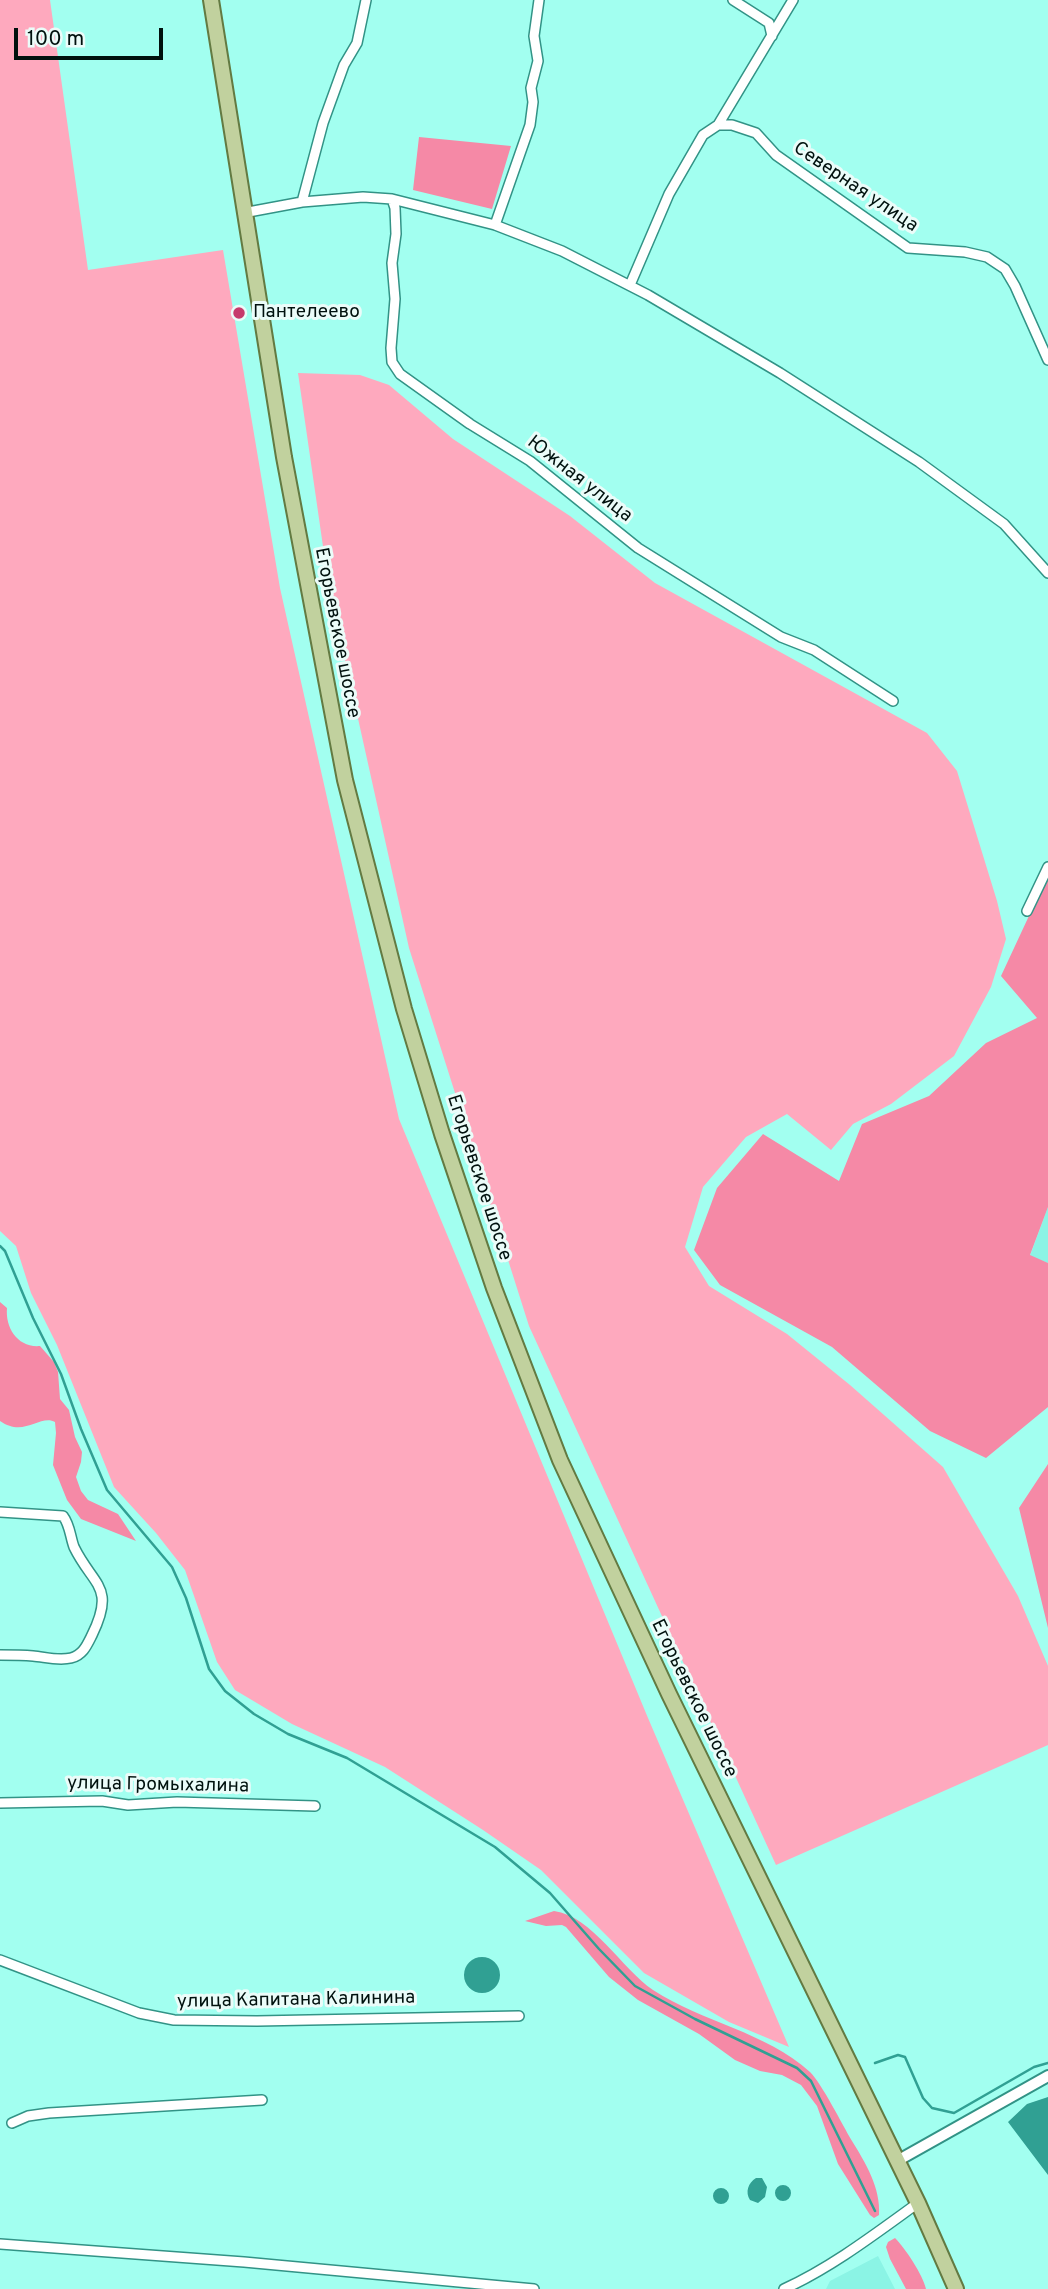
<!DOCTYPE html>
<html>
<head>
<meta charset="utf-8">
<style>
  body { margin:0 }
  #map { position:relative; width:1048px; height:2289px; overflow:hidden; background:#a2fff0; font-family:Overpass,sans-serif }
  canvas { display:block }
  .scale { position:absolute; left:14px; top:28px; width:149px; height:32px; box-sizing:border-box; border:4px solid #00110e; border-top:0; padding-left:9px; font-size:21px; line-height:24px; white-space:nowrap; color:#00110e; -webkit-text-stroke:5px #ebfcf9; paint-order:stroke }
</style>
</head>
<body>
<div id="map">
<canvas width="1048" height="2289"></canvas>
<div class="scale">100 m</div>
</div>
<script>
const c = document.querySelector('canvas').getContext('2d');
c.lineJoin = 'round';
function fill(path, color) {
  c.fillStyle = color;
  c.fill(path, 'evenodd');
}
function trace(path, color, width, dash) {
  c.strokeStyle = color;
  c.lineWidth = width;
  c.lineCap = dash ? 'butt' : 'round';
  c.setLineDash(dash || []);
  c.stroke(path);
}
function write(font, color, halo, rows, align = 'center') {
  c.font = font + ' Overpass,sans-serif';
  c.lineWidth = 6;
  c.setLineDash([]);
  c.textBaseline = 'middle';
  c.strokeStyle = halo;
  c.fillStyle = color;
  for (const [text, x, y, turn = 0] of rows) {
    c.save();
    c.translate(x, y);
    c.rotate((+turn || 0) * Math.PI / 180);
    c.textAlign = isNaN(turn) ? turn : align;
    if (halo) c.strokeText(text, 0, 0);
    c.fillText(text, 0, 0);
    c.restore();
  }
}
fill(new Path2D(`
  M 1048,1207 L 1048,1263 L 1030,1256 Z
  M 878,2256 L 895,2289 L 826,2289 L 830,2281 Z`), '#8bf4e5');
fill(new Path2D(`
  M 0,0 L 50,0 L 88,270 L 223,250 L 280,588 L 399,1119 L 648,1718 L 789,2047 L 729,2022 L 644,1973 L 541,1870 L 483,1830 L 385,1767 L 292,1724 L 235,1690 L 217,1662 L 185,1570 L 156,1533 L 114,1487 L 57,1345 L 31,1293 L 16,1246 L 0,1231 Z
  M 298,373 L 360,375 L 389,385 L 453,439 L 570,516 L 655,583 L 927,733 L 957,771 L 997,901 L 1006,939 L 991,987 L 954,1056 L 891,1104 L 853,1124 L 831,1150 L 787,1114 L 746,1137 L 703,1187 L 685,1247 L 709,1286 L 787,1334 L 850,1385 L 943,1467 L 1018,1596 L 1048,1666 L 1048,1745 L 776,1865 L 529,1326 L 409,948 L 329,588 Z`), '#fea9be');
fill(new Path2D(`
  M 419,137 L 511,146 L 492,209 L 413,190 Z
  M 1048,875 L 1048,1207 L 1030,1255 L 1048,1263 L 1048,1407 L 986,1458 L 930,1431 L 832,1347 L 720,1285 L 694,1250 L 717,1188 L 763,1134 L 839,1181 L 862,1124 L 929,1096 L 986,1043 L 1037,1018 L 1001,976 Z
  M 0,1302 L 7,1308 C 5,1328 18,1348 40,1346 L 54,1362 L 58,1372 L 60,1399 L 69,1410 L 75,1437 L 82,1452 L 81,1462 L 76,1477 L 81,1491 L 88,1500 L 118,1514 L 136,1541 L 81,1519 L 67,1500 L 53,1465 L 56,1433 L 55,1422 C 40,1414 24,1438 0,1421 Z
  M 1048,1464 L 1048,1628 L 1019,1508 Z
  M 554,1911 C 592,1916 622,1969 653,1990 C 702,2022 766,2032 810,2072 C 822,2084 842,2124 852,2141 C 865,2162 881,2188 879,2215 L 874,2218 L 870,2215 L 838,2164 L 817,2106 L 801,2085 L 782,2075 L 760,2071 L 735,2060 L 699,2034 L 638,2000 L 609,1977 L 566,1927 L 562,1925 L 546,1926 L 525,1921 Z
  M 895,2238 C 905,2248 923,2275 926,2289 L 906,2289 L 890,2259 L 886,2247 L 888,2242 Z`), '#f589a6');
fill(new Path2D(`
  M464 1975a18 18 0 1 1 36 0a18 18 0 1 1-36 0Z
  M 1048,2097 L 1048,2175 L 1008,2122 L 1027,2104 Z
  M 756,2178 L 762,2178 L 767,2187 L 765,2197 L 758,2203 L 750,2200 C 745,2192 748,2183 756,2178 Z
  M775 2193a8 8 0 1 1 16 0a8 8 0 1 1-16 0Z
  M713 2196a8 8 0 1 1 16 0a8 8 0 1 1-16 0Z`), '#30a093');
trace(new Path2D(`
  M 0,1246 L 5,1251 L 33,1318 L 61,1374 L 81,1429 L 107,1490 L 172,1567 L 186,1598 L 209,1669 L 225,1691 L 254,1714 L 288,1734 L 347,1758 L 495,1847 L 550,1893 L 599,1949 L 635,1986 L 695,2019 L 797,2068 L 811,2081 L 875,2211
  M 875,2063 L 898,2055 L 905,2057 L 923,2098 L 932,2108 L 954,2113 L 1034,2067 L 1048,2063`), '#30a093', 2.5);
const minor = new Path2D(`
  M 733,0 L 769,23 L 772,36
  M 718,125 L 732,125 L 756,133 L 776,155 L 908,248 L 965,252 L 987,257 L 1005,269 L 1015,286 L 1048,360
  M 392,199 L 395,208 L 396,234 L 392,263 L 395,299 L 391,348 L 392,362 L 400,374 L 470,424 L 530,461 L 638,548 L 781,637 L 814,650 L 893,701
  M 302,202 L 323,123 L 344,65 L 357,43 L 366,0
  M 243,213 L 302,202 L 363,197 L 392,199 L 495,225 L 562,251 L 648,295 L 780,373 L 919,462 L 1004,524 L 1048,573
  M 495,225 L 530,125 L 533,102 L 531,88 L 538,61 L 534,36 L 539,0
  M 630,285 L 669,194 L 703,135 L 718,125 L 793,0
  M 1027,911 L 1048,867
  M 0,1512 L 63,1516 C 70,1525 70,1536 74,1547 C 93,1586 116,1586 92,1635 C 87,1645 83,1655 71,1658 C 58,1661 45,1657 33,1656 C 22,1655 11,1655 0,1655
  M 0,1803 L 102,1801 L 128,1805 L 177,1802 L 315,1806
  M 0,1960 L 139,2013 L 174,2020 L 257,2021 L 519,2016
  M 12,2123 L 28,2116 L 49,2113 L 262,2100
  M 0,2244 L 244,2262 L 534,2289
  M 784,2289 C 832,2267 875,2234 918,2203`);
const tertiary = new Path2D(`
  M 897,2161 L 1048,2076`);
const primary = new Path2D(`
  M 211,0 L 284,457 L 345,780 L 404,1009 L 442,1134 L 494,1288 L 560,1460 L 669,1694 L 918,2203 L 956,2289`);
trace(minor, '#329386', 12);
trace(tertiary, '#329386', 14);
trace(primary, '#637a42', 18);
trace(minor, '#fff', 9);
trace(tertiary, '#fff', 10);
trace(primary, '#c1d19e', 14);
for (const [x, y, r, color] of [
  [239,313,7,"#c63a6c"]
]) {
  const dot = new Path2D();
  dot.arc(x, y, r, 0, 2 * Math.PI);
  c.fillStyle = color;
  c.fill(dot);
  trace(dot, '#ebfcf9', 2.5);
}
write('19px', '#00110e', '#ebfcf9', [
  ["Северная улица",855,188,34],
  ["Южная улица",579,480,38],
  ["Егорьевское шоссе",336,633,79],
  ["Егорьевское шоссе",478,1178,72],
  ["Егорьевское шоссе",693,1699,64],
  ["улица Громыхалина",158,1786,1],
  ["улица Капитана Калинина",296,2001,-1]
]);
write('19px', '#00110e', '#ebfcf9', [
  ["Пантелеево",253,313]
], 'left');
</script>
</body>
</html>
